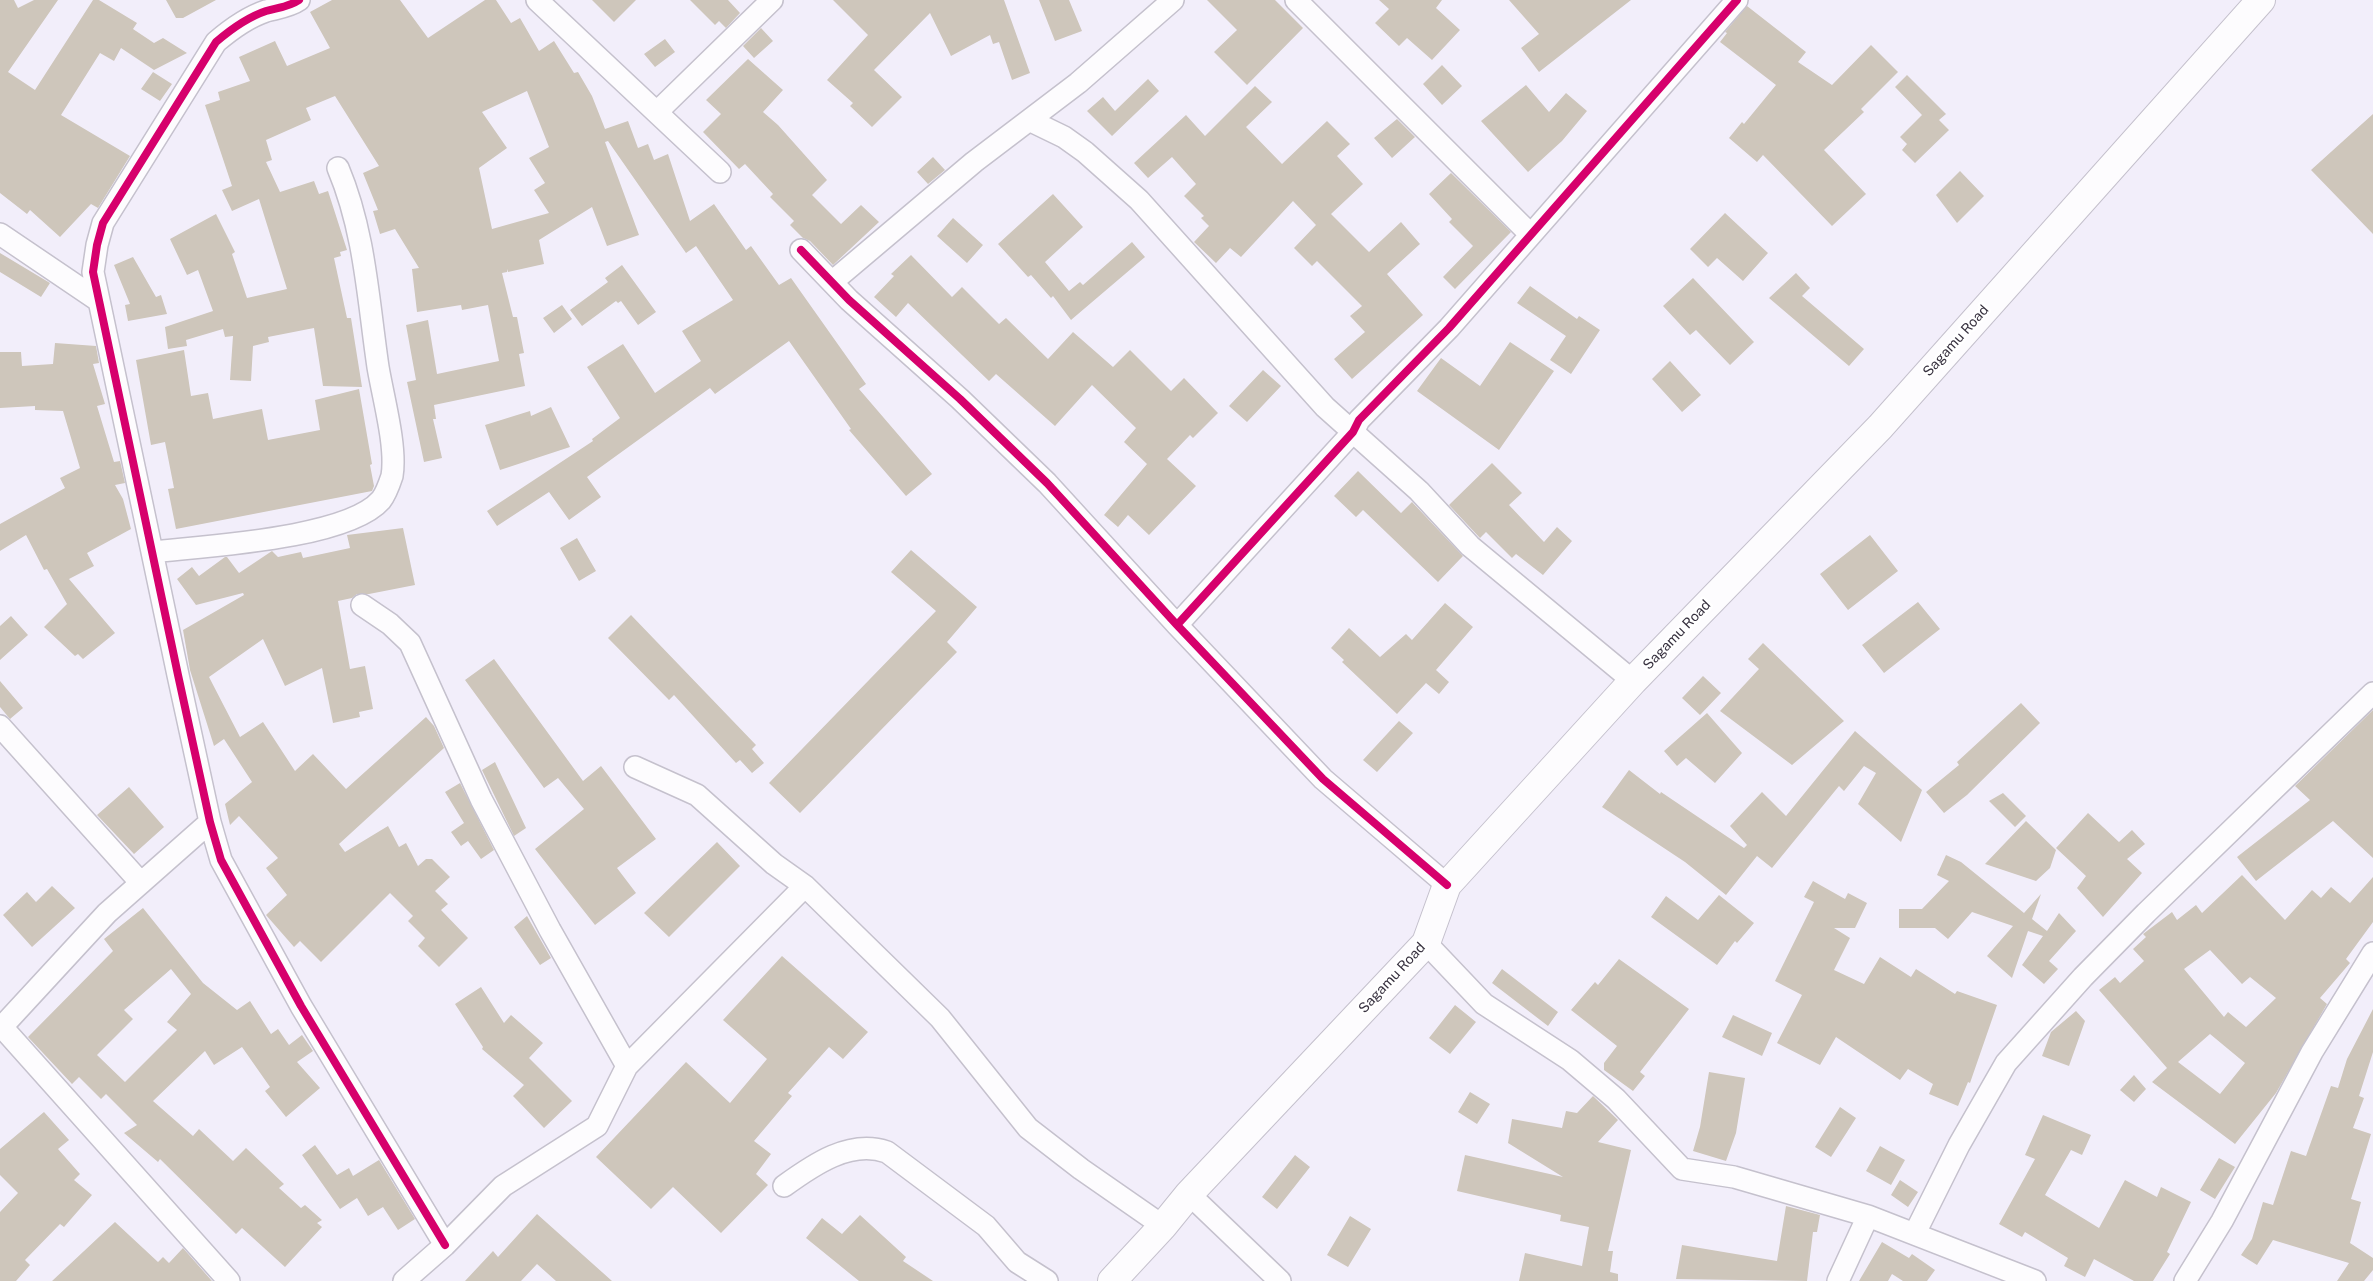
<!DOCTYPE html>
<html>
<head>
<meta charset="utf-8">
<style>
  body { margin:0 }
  canvas { display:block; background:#f2eefa }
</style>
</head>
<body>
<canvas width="2373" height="1281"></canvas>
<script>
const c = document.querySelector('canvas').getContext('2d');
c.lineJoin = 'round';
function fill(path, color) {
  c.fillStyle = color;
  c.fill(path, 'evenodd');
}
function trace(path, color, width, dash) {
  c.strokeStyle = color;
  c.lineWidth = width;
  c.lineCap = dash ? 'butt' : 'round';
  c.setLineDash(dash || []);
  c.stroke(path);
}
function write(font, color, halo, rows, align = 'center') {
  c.font = font + ' "Public Sans",sans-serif';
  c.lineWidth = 5;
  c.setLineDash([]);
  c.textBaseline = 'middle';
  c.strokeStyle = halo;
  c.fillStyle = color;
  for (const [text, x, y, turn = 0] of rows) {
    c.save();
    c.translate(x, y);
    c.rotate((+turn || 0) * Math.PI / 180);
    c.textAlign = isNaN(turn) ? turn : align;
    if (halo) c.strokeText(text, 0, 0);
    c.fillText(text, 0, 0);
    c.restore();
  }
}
fill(new Path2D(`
  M 0,0 L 14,0 L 18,8 L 34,0 L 58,0 L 8,72 L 35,90 L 93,0 L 99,0 L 137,23 L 133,29 L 154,43 L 163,38 L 187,53 L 154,70 L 121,48 L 114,61 L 100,53 L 61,115 L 130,156 L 98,208 L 91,204 L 60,237 L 30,210 L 27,214 L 0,193 Z
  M 166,0 L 216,0 L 183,18 L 176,18 Z
  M 332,0 L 400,0 L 428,38 L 485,0 L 496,0 L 511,23 L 520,18 L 539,51 L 554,41 L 574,73 L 578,72 L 592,96 L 605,129 L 628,121 L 638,148 L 648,144 L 654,160 L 668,154 L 690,221 L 714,204 L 746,250 L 751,246 L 779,285 L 791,278 L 866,384 L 859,389 L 932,474 L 906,496 L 849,430 L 851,429 L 789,341 L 715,394 L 710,388 L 587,477 L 601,497 L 569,520 L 549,492 L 497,526 L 487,511 L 593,441 L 592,439 L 620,418 L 587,367 L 623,344 L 655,393 L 701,361 L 682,331 L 733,300 L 696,246 L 686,253 L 608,141 L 605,142 L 639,235 L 607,246 L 592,207 L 539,240 L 544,264 L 508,272 L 507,269 L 507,272 L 502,273 L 513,317 L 517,317 L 524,353 L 519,354 L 525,386 L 434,405 L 436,419 L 433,419 L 442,458 L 424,462 L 407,382 L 416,380 L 406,325 L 428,320 L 437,374 L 499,361 L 488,305 L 462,310 L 461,305 L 417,312 L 412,269 L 419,268 L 395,229 L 380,234 L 373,211 L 378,210 L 363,173 L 379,166 L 335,96 L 306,108 L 311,120 L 266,140 L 272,160 L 266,162 L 280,192 L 314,181 L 319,194 L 328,191 L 347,250 L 340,252 L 341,256 L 334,258 L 347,318 L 351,318 L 362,387 L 323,386 L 314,328 L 268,337 L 269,342 L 253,346 L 251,381 L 230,380 L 233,336 L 225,337 L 223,329 L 186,340 L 187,346 L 168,349 L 165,327 L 213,311 L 198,270 L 187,275 L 170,239 L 216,214 L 235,252 L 232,254 L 247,298 L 287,289 L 259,199 L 232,211 L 222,190 L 232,186 L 205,105 L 220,100 L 218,92 L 250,81 L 239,57 L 275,41 L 287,66 L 330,48 L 310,12 ZM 527,91 L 549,147 L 529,158 L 545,183 L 534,190 L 549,213 L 492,229 L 479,168 L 507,148 L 482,112 Z
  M 592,0 L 636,0 L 614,22 Z
  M 690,0 L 728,0 L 740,13 L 726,28 L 719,21 L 715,25 Z
  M 833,0 L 1004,0 L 1030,73 L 1012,80 L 999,42 L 993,44 L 990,35 L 951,56 L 930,13 L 874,70 L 902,97 L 872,127 L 850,106 L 853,103 L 827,80 L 868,35 Z
  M 1039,0 L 1069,0 L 1082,31 L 1055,41 Z
  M 1207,0 L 1275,0 L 1303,28 L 1247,85 L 1214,52 L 1237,30 Z
  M 1379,0 L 1442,0 L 1436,8 L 1460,30 L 1432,60 L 1407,38 L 1399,46 L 1375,23 L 1389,9 Z
  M 1509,0 L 1631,0 L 1539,72 L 1521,48 L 1539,34 Z
  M 1747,6 L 1806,52 L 1798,62 L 1832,85 L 1871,45 L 1898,72 L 1861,109 L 1864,112 L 1824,150 L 1866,194 L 1832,226 L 1763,155 L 1757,162 L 1729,138 L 1742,122 L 1744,124 L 1776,85 L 1720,42 L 1727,33 L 1725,32 Z
  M 761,28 L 773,41 L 754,58 L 743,46 Z
  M 665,39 L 675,52 L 655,67 L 644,54 Z
  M 748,59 L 783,90 L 763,112 L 778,125 L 827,180 L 812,195 L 841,224 L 861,205 L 879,222 L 833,265 L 810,241 L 803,238 L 790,225 L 794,221 L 770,197 L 773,194 L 745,164 L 739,169 L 703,132 L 721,114 L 706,100 Z
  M 1442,65 L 1462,86 L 1442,105 L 1423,84 Z
  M 153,72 L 172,84 L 160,101 L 141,89 Z
  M 1907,75 L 1946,114 L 1939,120 L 1949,130 L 1915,163 L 1902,150 L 1907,144 L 1900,137 L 1922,115 L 1895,87 Z
  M 1148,79 L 1159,91 L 1112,136 L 1087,111 L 1103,97 L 1115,111 Z
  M 1526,85 L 1549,112 L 1566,93 L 1587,111 L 1562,141 L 1528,172 L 1481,121 Z
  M 1255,86 L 1272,102 L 1246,127 L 1282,164 L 1327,121 L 1350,144 L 1337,156 L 1363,184 L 1331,214 L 1369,252 L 1401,222 L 1420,244 L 1387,274 L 1423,315 L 1352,379 L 1334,359 L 1365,332 L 1350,316 L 1362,306 L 1317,261 L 1312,266 L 1294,248 L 1316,225 L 1293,201 L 1241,257 L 1230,248 L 1216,263 L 1194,242 L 1209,226 L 1201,218 L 1204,216 L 1184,196 L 1196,184 L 1172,157 L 1148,178 L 1134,163 L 1186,115 L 1205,136 Z
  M 2373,114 L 2373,234 L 2311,170 Z
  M 1397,119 L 1415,137 L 1392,158 L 1374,138 Z
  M 933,157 L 945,170 L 928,184 L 917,172 Z
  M 1960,171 L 1984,196 L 1957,223 L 1936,195 Z
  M 1451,173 L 1511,232 L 1455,289 L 1443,277 L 1473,246 L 1449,222 L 1452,219 L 1429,194 Z
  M 1053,194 L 1083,227 L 1045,262 L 1069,291 L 1080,282 L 1083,285 L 1132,242 L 1145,257 L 1071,320 L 1053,296 L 1051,298 L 1031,275 L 1028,277 L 998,244 Z
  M 1725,213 L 1768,253 L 1743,281 L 1717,258 L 1708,267 L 1690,249 Z
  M 953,218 L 983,245 L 967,263 L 937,236 Z
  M 0,253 L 50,283 L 41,297 L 0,272 Z
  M 911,255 L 952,297 L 962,287 L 999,324 L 1006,318 L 1048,359 L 1073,332 L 1113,367 L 1130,350 L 1171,391 L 1184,378 L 1218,413 L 1193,438 L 1190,435 L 1167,459 L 1196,486 L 1149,535 L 1128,515 L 1118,527 L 1104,515 L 1147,464 L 1124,442 L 1136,428 L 1092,385 L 1055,426 L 996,374 L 989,381 L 908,303 L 896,317 L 874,297 L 894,276 L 891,274 Z
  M 133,257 L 156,297 L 161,295 L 167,314 L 128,321 L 125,305 L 130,304 L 114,265 Z
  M 622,265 L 656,312 L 638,325 L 621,301 L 618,303 L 616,301 L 582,326 L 570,310 L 608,282 L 605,278 Z
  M 1796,273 L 1810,288 L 1802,296 L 1864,349 L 1849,366 L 1769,298 Z
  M 1693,278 L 1754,342 L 1730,365 L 1696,330 L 1690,335 L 1663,306 Z
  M 1530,286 L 1577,319 L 1579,316 L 1600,330 L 1571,374 L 1550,360 L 1566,336 L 1517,303 Z
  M 562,305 L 572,319 L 554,333 L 543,318 Z
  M 1510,342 L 1554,371 L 1499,450 L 1417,391 L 1441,358 L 1480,386 Z
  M 55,343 L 96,346 L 99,363 L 93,364 L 105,404 L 97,406 L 114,462 L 120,461 L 121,465 L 125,483 L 115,485 L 123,499 L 131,529 L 87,553 L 94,566 L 69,579 L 115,633 L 83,659 L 78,654 L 75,656 L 44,627 L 67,604 L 47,569 L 44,570 L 26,535 L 0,551 L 0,524 L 65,488 L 60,478 L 80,468 L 63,411 L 35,410 L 35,406 L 0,408 L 0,352 L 21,352 L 22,366 L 53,364 Z
  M 184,350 L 191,396 L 208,393 L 213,419 L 262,409 L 268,440 L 320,430 L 315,400 L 359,389 L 372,464 L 370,465 L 374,486 L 372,491 L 176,529 L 168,489 L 174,488 L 165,442 L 151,445 L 136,360 Z
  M 1670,361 L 1701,395 L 1682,412 L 1652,379 Z
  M 1263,370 L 1281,386 L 1247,422 L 1229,406 Z
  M 551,407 L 570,447 L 500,470 L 485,425 L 530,411 L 531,416 Z
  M 1492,463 L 1522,493 L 1509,505 L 1544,542 L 1557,527 L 1572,541 L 1543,575 L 1516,554 L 1512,558 L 1486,532 L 1480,538 L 1449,505 Z
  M 1358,471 L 1401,513 L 1412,502 L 1463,556 L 1438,582 L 1363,510 L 1356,517 L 1334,496 Z
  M 403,528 L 415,585 L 369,594 L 357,594 L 352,598 L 338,601 L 350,669 L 365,666 L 373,709 L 359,712 L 360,717 L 333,723 L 322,668 L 285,686 L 263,639 L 209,677 L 240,737 L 263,722 L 295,771 L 313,754 L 346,789 L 426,717 L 434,726 L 444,748 L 339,844 L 345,852 L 388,826 L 399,847 L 406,843 L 418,866 L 426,859 L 432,859 L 450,877 L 435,891 L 448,904 L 441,910 L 468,938 L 439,967 L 418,946 L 425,938 L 408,921 L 413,916 L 390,893 L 321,962 L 300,941 L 294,947 L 266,915 L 287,895 L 266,868 L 278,858 L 239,816 L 230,825 L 225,804 L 252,782 L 224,739 L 214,746 L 190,670 L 183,630 L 244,595 L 243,593 L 196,605 L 177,579 L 192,567 L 199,576 L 225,557 L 227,557 L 239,573 L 272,551 L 278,557 L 301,552 L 303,558 L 350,548 L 347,535 Z
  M 1870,535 L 1898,571 L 1848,610 L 1820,574 Z
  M 577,538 L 596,571 L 579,581 L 560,548 Z
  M 911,550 L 977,607 L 947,642 L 957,652 L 800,813 L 769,783 L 936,611 L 891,572 Z
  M 1918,602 L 1940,629 L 1884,673 L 1862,645 Z
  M 1445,603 L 1473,627 L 1436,670 L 1449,682 L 1439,694 L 1426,683 L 1397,714 L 1342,662 L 1344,660 L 1331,648 L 1349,628 L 1380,657 L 1406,634 L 1412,640 Z
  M 631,615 L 756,745 L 752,749 L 764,763 L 752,773 L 740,760 L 736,763 L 674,695 L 669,700 L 608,638 Z
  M 11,616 L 28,635 L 0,660 L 0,626 Z
  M 1763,643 L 1844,721 L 1792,765 L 1720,711 L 1759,669 L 1748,659 Z
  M 494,659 L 583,781 L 601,766 L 656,839 L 617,868 L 636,893 L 595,925 L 535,849 L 584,809 L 558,778 L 544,788 L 465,680 Z
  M 1703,676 L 1721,693 L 1700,715 L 1682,698 Z
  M 0,681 L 23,708 L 10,719 L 0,707 Z
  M 2021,703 L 2040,723 L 1967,795 L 1944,813 L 1926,792 L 1959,765 L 1957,762 Z
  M 2373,710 L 2373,858 L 2333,821 L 2256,881 L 2237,857 L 2310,800 L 2295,786 Z
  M 1707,713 L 1742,753 L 1715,783 L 1686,758 L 1677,766 L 1664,751 Z
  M 1399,721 L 1413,733 L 1377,772 L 1363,760 Z
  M 1855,731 L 1922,790 L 1901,842 L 1858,804 L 1876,773 L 1864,766 L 1844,791 L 1839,786 L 1772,868 L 1757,856 L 1726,895 L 1685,862 L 1602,807 L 1629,770 L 1660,794 L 1661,792 L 1744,848 L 1747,845 L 1730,826 L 1762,792 L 1786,816 Z
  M 495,762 L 526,828 L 514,836 L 482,770 Z
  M 460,783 L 494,850 L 481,859 L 468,841 L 461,846 L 451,832 L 464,823 L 445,792 Z
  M 129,787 L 164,827 L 134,854 L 97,815 Z
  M 2003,793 L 2026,816 L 2015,827 L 1989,801 Z
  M 2088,813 L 2119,842 L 2132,830 L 2145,844 L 2127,859 L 2142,873 L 2103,917 L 2077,888 L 2086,876 L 2056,848 Z
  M 2026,821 L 2056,850 L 2050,868 L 2036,881 L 1985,864 Z
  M 717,842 L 740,866 L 669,937 L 644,913 Z
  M 1946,855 L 1961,862 L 2024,913 L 2041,894 L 2032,919 L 2047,931 L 2059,913 L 2076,931 L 2049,961 L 2058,969 L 2044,984 L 2022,965 L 2043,936 L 2028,931 L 2012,978 L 1987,956 L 2013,926 L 1972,912 L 1948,939 L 1935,928 L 1899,928 L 1899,909 L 1922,909 L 1949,881 L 1937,875 Z
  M 2242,875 L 2285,920 L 2312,890 L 2321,898 L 2331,887 L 2350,903 L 2373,877 L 2373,922 L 2346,959 L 2350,963 L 2320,998 L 2327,1004 L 2276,1093 L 2235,1144 L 2152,1082 L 2167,1068 L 2099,990 L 2115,977 L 2120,983 L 2144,961 L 2133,949 L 2146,937 L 2143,934 L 2172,912 L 2177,920 L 2196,905 L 2202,913 ZM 2210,950 L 2242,984 L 2250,977 L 2276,998 L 2246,1027 L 2228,1012 L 2224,1017 L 2184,969 ZM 2210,1034 L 2245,1063 L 2220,1094 L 2178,1062 Z
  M 1813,881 L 1845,899 L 1848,893 L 1867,903 L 1855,928 L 1834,928 L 1850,938 L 1834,970 L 1864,984 L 1880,957 L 1911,977 L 1916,969 L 1955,994 L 1957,991 L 1997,1005 L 1970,1083 L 1968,1082 L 1958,1106 L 1929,1094 L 1933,1084 L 1908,1069 L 1900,1080 L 1836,1037 L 1820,1065 L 1777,1043 L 1802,995 L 1775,981 L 1814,902 L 1804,897 Z
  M 52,886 L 75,908 L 32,947 L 3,915 L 27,892 L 36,902 Z
  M 1719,895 L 1754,923 L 1737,943 L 1735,941 L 1717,965 L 1651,917 L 1666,896 L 1698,920 Z
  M 143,908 L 203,983 L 237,1010 L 250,1001 L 271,1034 L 278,1029 L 289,1045 L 302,1035 L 313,1051 L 297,1062 L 320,1088 L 286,1117 L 265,1091 L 270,1087 L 242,1047 L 214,1065 L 205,1051 L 153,1101 L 193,1136 L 199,1129 L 233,1161 L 246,1148 L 284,1184 L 279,1188 L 301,1208 L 305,1205 L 322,1220 L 317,1223 L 322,1227 L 285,1267 L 242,1228 L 236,1234 L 160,1159 L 158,1162 L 124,1133 L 137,1125 L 106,1094 L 101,1099 L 79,1077 L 72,1084 L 28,1037 L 113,951 L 104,939 ZM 171,969 L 191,994 L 167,1022 L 177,1030 L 125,1082 L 97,1055 L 133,1019 L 124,1010 Z
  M 527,916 L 551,958 L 540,965 L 514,927 Z
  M 782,956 L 868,1032 L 843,1059 L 829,1047 L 788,1093 L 792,1096 L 754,1141 L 771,1154 L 756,1174 L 768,1185 L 721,1233 L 673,1187 L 651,1209 L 596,1157 L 686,1062 L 730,1103 L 767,1059 L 723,1020 Z
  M 1619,959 L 1689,1009 L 1640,1072 L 1645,1076 L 1633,1091 L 1604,1070 L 1604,1063 L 1617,1046 L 1571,1010 L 1595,982 L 1598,985 Z
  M 1502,969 L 1558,1012 L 1548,1026 L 1492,983 Z
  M 481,987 L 504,1023 L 511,1015 L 543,1043 L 529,1058 L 572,1101 L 544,1128 L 513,1096 L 524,1085 L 482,1049 L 483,1047 L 455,1004 Z
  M 1455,1005 L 1476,1022 L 1450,1054 L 1429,1038 Z
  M 2373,1009 L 2373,1052 L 2359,1096 L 2364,1098 L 2353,1128 L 2371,1134 L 2351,1199 L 2361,1202 L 2350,1243 L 2373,1258 L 2373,1270 L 2364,1281 L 2337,1281 L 2349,1263 L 2273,1240 L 2257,1265 L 2241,1255 L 2252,1239 L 2263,1202 L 2273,1205 L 2291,1151 L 2306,1156 L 2331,1086 L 2338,1088 L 2347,1059 Z
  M 2076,1011 L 2085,1021 L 2069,1066 L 2042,1056 L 2051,1032 Z
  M 1733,1015 L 1772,1033 L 1762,1056 L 1722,1037 Z
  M 1709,1072 L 1745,1078 L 1736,1133 L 1726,1161 L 1693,1151 L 1700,1127 Z
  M 2134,1075 L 2146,1089 L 2134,1102 L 2120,1090 Z
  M 1470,1092 L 1490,1104 L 1477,1124 L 1458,1112 Z
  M 1593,1096 L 1618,1120 L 1598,1142 L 1631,1150 L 1608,1251 L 1613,1251 L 1610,1272 L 1618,1274 L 1618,1281 L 1519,1281 L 1525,1253 L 1582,1266 L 1589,1227 L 1560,1221 L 1561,1215 L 1457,1191 L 1465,1155 L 1563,1177 L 1508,1143 L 1512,1119 L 1562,1128 L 1566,1111 L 1577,1113 Z
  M 1840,1107 L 1856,1118 L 1831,1157 L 1815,1147 Z
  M 44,1112 L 69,1140 L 58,1149 L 80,1174 L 74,1180 L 92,1195 L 64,1227 L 60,1224 L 25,1260 L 30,1265 L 16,1281 L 0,1281 L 0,1212 L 18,1193 L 0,1175 L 0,1149 Z
  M 2043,1115 L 2091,1135 L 2082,1155 L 2071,1150 L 2045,1195 L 2099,1228 L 2125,1180 L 2157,1197 L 2161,1187 L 2191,1202 L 2167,1252 L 2170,1254 L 2153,1281 L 2134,1281 L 2094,1259 L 2085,1277 L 2064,1266 L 2068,1258 L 2025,1232 L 2022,1237 L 1999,1224 L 2035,1159 L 2025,1155 Z
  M 315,1145 L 337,1175 L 349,1168 L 353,1176 L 379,1160 L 415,1219 L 398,1230 L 383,1207 L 368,1216 L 357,1198 L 340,1209 L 302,1155 Z
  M 1880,1146 L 1905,1160 L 1891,1185 L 1866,1171 Z
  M 1295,1155 L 1310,1167 L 1277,1209 L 1262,1197 Z
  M 2219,1158 L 2235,1167 L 2215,1199 L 2200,1190 Z
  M 1900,1180 L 1918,1192 L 1908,1207 L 1891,1195 Z
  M 1786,1206 L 1820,1215 L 1817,1232 L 1813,1232 L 1807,1281 L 1676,1279 L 1682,1245 L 1777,1261 Z
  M 537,1214 L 612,1281 L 556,1281 L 537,1264 L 521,1281 L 465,1281 L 493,1251 L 498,1257 Z
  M 860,1215 L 906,1257 L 903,1261 L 933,1281 L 859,1281 L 806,1238 L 822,1218 L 842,1234 Z
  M 1350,1216 L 1371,1229 L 1348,1267 L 1327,1255 Z
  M 115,1222 L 158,1262 L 163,1257 L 169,1263 L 183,1248 L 212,1281 L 52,1281 Z
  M 1882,1242 L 1909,1258 L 1912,1254 L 1935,1270 L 1927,1281 L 1903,1281 L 1892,1274 L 1888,1281 L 1859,1281 Z`), '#cec6bb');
const street = new Path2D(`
  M 299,0 C 289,7 277,8 266,11 C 248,17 230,30 216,42 L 103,223 L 97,245 L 93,272 L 178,675 L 210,822 L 221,860 L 301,1006 L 445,1245
  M 537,0 L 720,172
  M 1296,0 L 1530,234
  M 657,112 L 772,0
  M 1031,121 L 1064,137 L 1085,152 L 1139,200 L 1325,407 L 1419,491 L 1470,546 L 1633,681
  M 0,234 L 99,301
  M 801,250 L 849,300 L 960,399 L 1047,483 L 1177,625 L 1323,779 L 1447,885
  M 832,282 L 974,162 L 1078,83 L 1173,0
  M 152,552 C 204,546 347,539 381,500 C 385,495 390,482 392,476 C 397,447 383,397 378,367 C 368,299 365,232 338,168
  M 362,605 L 390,624 L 410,643 L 481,799 L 550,930 L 627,1066
  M 1177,625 L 1353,432 L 1359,420 L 1449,328 L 1737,0
  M 0,726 L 141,883
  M 635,767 L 697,795 L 774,864 L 805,886 L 940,1018 L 1028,1128 L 1081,1169 L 1163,1226
  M 1426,943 L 1484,1004 L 1570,1060 L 1616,1099 L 1682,1169 L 1734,1177 L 1868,1216 L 2035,1281
  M 2,1027 L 229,1281
  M 0,1029 L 107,913 L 210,822
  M 784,1186 C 813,1165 850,1139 887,1152 L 986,1226 L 1017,1262 L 1047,1281
  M 1189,1194 L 1280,1281
  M 1915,1233 L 1959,1145 L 2006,1063 L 2083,977 L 2146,913 L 2373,693
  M 404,1281 L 445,1245 L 503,1186 L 597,1126 L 627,1066 L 805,886
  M 1838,1281 L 1868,1216
  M 2185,1281 L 2222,1221 L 2312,1052 L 2373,953`);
const highway = new Path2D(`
  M 1112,1281 L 1163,1226 L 1189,1194 L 1426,943 L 1447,885 L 1633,681 L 1880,427 L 2261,0`);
trace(street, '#c5c1cd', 24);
trace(highway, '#c5c1cd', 30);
trace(street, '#fdfcfe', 21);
trace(highway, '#fdfcfe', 28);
trace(new Path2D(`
  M 299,0 C 289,7 277,8 266,11 C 248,17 230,30 216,42 L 103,223 L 97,245 L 93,272 L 178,675 L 210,822 L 221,860 L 301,1006 L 445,1245
  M 801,250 L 849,300 L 960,399 L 1047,483 L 1177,625 L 1323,779 L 1447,885
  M 1177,625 L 1353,432 L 1359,420 L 1449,328 L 1737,0`), '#d6006c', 8);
write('14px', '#36303e', '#fff', [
  ["Sagamu Road",1956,341,-48],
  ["Sagamu Road",1677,635,-46],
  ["Sagamu Road",1392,978,-47]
]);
</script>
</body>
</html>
